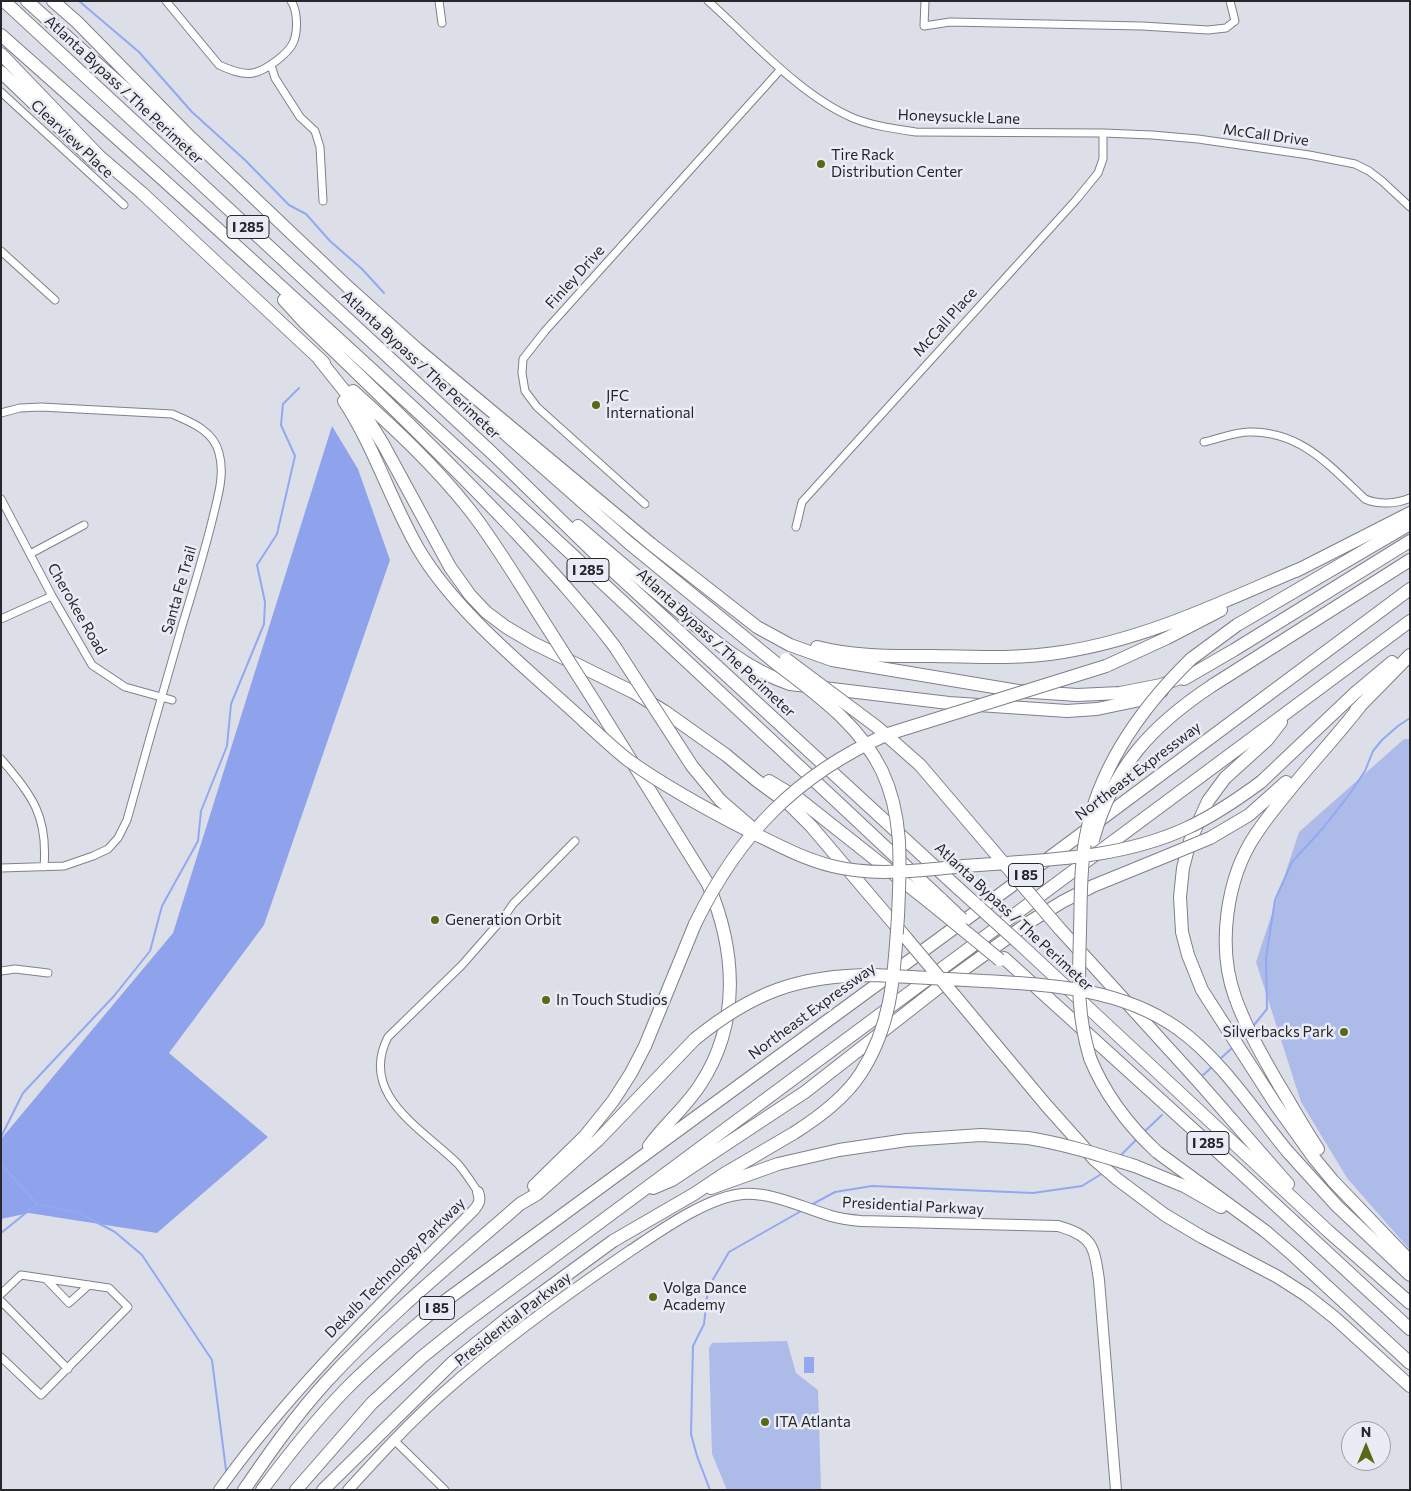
<!DOCTYPE html>
<html>
<head>
<meta charset="utf-8">
<style>
  body { margin:0 }
  #map { position:relative; width:1411px; height:1491px; overflow:hidden; background:#dcdfe8; font-family:Commissioner,sans-serif }
  canvas { display:block }
  .frame { position:absolute; inset:0; border:2px solid #26272a; pointer-events:none }
  .north { position:absolute; left:1341px; top:1421px; width:50px; height:50px; box-sizing:border-box; background:#eaecf5; border:1px solid #9c9da4; border-radius:50%; rotate:0deg; font-size:14px; font-weight:700; line-height:20px; text-align:center; color:#26272a }
  .north::after { content:''; display:block; margin:auto; width:18px; height:22px; background:#586a16; clip-path:polygon(50% 0,100% 100%,50% 72%,0 100%) }
</style>
</head>
<body>
<div id="map">
<canvas width="1411" height="1491"></canvas>
<div class="frame"></div>
<div class="north">N</div>
</div>
<script>
const c = document.querySelector('canvas').getContext('2d');
c.lineJoin = 'round';
function fill(path, color) {
  c.fillStyle = color;
  c.fill(path, 'evenodd');
}
function trace(path, color, width, dash) {
  c.strokeStyle = color;
  c.lineWidth = width;
  c.lineCap = dash ? 'butt' : 'round';
  c.setLineDash(dash || []);
  c.stroke(path);
}
function write(font, color, halo, rows, align = 'center') {
  c.font = font + ' Commissioner,sans-serif';
  c.lineWidth = 5;
  c.setLineDash([]);
  c.textBaseline = 'middle';
  c.strokeStyle = halo;
  c.fillStyle = color;
  for (const [text, x, y, turn = 0] of rows) {
    c.save();
    c.translate(x, y);
    c.rotate((+turn || 0) * Math.PI / 180);
    c.textAlign = isNaN(turn) ? turn : align;
    if (halo) c.strokeText(text, 0, 0);
    c.fillText(text, 0, 0);
    c.restore();
  }
}
fill(new Path2D(`
  M 1404,739 L 1410,739 L 1410,1250 L 1347,1178 L 1301,1102 L 1256,962 L 1299,832 Z
  M 787,1341 L 796,1373 L 818,1390 L 821,1490 L 727,1490 L 712,1454 L 709,1348 L 712,1343 Z`), '#adbbe9');
fill(new Path2D(`
  M 332,426 L 358,469 L 390,560 L 264,925 L 169,1053 L 268,1137 L 157,1233 L 29,1213 L 1,1219 L 1,1139 L 173,933 Z`), '#8fa3ec');
fill(new Path2D(`
  M 804,1357 L 814,1357 L 814,1373 L 804,1373 Z`), '#93a8f1');
trace(new Path2D(`
  M 79,1 L 139,52 L 192,112 L 245,160 L 289,205 L 306,214 L 330,241 L 362,269 L 384,293
  M 1254,1025 L 1267,1009 L 1266,958 L 1275,900 L 1292,862 L 1323,828 L 1349,795 L 1365,771 L 1373,751 L 1382,740 L 1398,726 L 1410,718
  M 1242,1038 L 1246,1034
  M 1220,1059 L 1231,1049
  M 1200,1078 L 1213,1066
  M 1144,1132 L 1162,1115
  M 1,1137 L 23,1093 L 114,996 L 150,951 L 162,906 L 198,841 L 201,811 L 227,746 L 231,704 L 264,624 L 265,602 L 257,565 L 277,534 L 295,456 L 281,425 L 283,404 L 299,388
  M 1119,1157 L 1137,1139
  M 1,1164 L 37,1204 L 79,1213 L 115,1232 L 142,1255 L 212,1360 L 226,1470
  M 811,1205 L 835,1192 L 872,1186 L 1033,1193 L 1082,1186 L 1103,1173
  M 1,1233 L 37,1204
  M 710,1490 L 697,1456 L 691,1434 L 693,1346 L 704,1324 L 708,1288 L 729,1252 L 803,1210`), '#93a8f1', 2);
const street = new Path2D(`
  M 166,1 L 219,65 C 230,70 242,75 253,73 C 265,71 288,54 293,43 C 298,32 298,11 291,1
  M 439,1 L 442,23
  M 708,1 C 752,40 799,95 853,118 C 873,126 895,129 916,132 L 1103,133 L 1152,135 L 1198,139 L 1309,155 L 1355,164 L 1369,171 L 1382,181 L 1410,207
  M 925,1 L 924,26 L 950,22 L 1142,26 L 1208,30 L 1226,28 L 1235,21 L 1230,1
  M 271,65 L 275,78 L 300,117 L 315,131 L 320,147 L 323,201
  M 1,92 L 124,205
  M 1,251 L 55,300
  M 1,413 L 20,408 L 41,407 L 172,414 C 191,422 214,431 219,453 C 225,474 218,496 213,517 C 204,554 193,590 182,626 C 163,691 145,755 127,820 L 118,838 L 108,849 L 93,856 L 64,866 L 1,868
  M 1204,442 C 1218,439 1235,432 1249,432 C 1301,431 1330,466 1365,499 C 1379,505 1396,504 1410,498
  M 1,499 L 52,596 L 92,665 L 125,687 L 172,700
  M 645,504 L 537,407 L 525,391 L 522,373 L 523,359 L 545,331 L 781,69
  M 796,527 L 802,502 L 1076,200 L 1098,173 L 1103,159 L 1103,133
  M 30,554 L 84,525
  M 1,619 L 52,596
  M 1,759 C 33,797 48,816 44,867
  M 1,971 L 15,969 L 48,973
  M 478,1192 C 472,1183 465,1172 458,1164 C 423,1129 358,1095 388,1037 L 462,965 L 504,917 L 513,904 L 575,841
  M 46,1279 L 69,1303 L 89,1285
  M 1,1294 L 21,1275 L 109,1288 L 128,1307 L 41,1395 L 1,1357
  M 1,1301 L 68,1369
  M 394,1440 L 445,1490`);
const secondary = new Path2D(`
  M 219,1490 C 292,1387 385,1299 474,1210 C 479,1204 481,1200 478,1192
  M 348,1490 C 379,1456 409,1423 443,1393 C 501,1341 565,1295 630,1251 C 660,1231 707,1197 743,1194 C 772,1192 804,1208 831,1216 C 841,1219 850,1220 861,1221 L 1058,1226 C 1093,1236 1094,1246 1099,1280 L 1116,1490`);
const highway = new Path2D(`
  M 4,1 L 492,453 L 610,568 L 959,889
  M 27,1 L 177,135
  M 53,1 L 77,22 L 186,133 L 349,288 L 417,349 L 651,544 L 757,627 L 790,645 L 832,660 L 1018,691 L 1077,695 L 1120,693 L 1161,685 L 1191,674
  M 1,35 C 320,317 631,609 942,900
  M 1,54 L 99,156 L 142,193 L 324,363
  M 1,72 L 97,164
  M 284,300 L 305,323 C 374,389 442,455 508,524 C 546,565 581,602 615,647
  M 319,359 L 370,423 L 383,444 L 450,567 L 470,595 L 486,612 L 506,627 L 533,643 L 633,692 L 664,711 L 726,755 L 756,780 L 790,805 L 811,826 L 907,939
  M 353,391 C 394,428 435,466 469,509 C 494,541 515,576 537,611
  M 344,401 C 375,448 391,502 419,550 C 458,615 530,671 585,722
  M 493,423 L 629,543 L 777,664
  M 578,526 C 608,552 639,578 669,603 C 707,635 743,668 790,684 L 949,703 L 1067,711 L 1097,709 L 1145,699 L 1162,691
  M 1296,571 L 1410,513
  M 817,647 C 855,657 895,656 934,656 C 977,657 1020,659 1063,652 C 1147,639 1224,601 1302,568
  M 1191,659 L 1237,625 L 1410,524
  M 1106,666 L 1167,638 L 1221,610
  M 1184,679 L 1234,650 L 1410,541
  M 1213,685 L 1410,560
  M 596,704 L 708,884 C 736,950 741,1023 700,1085 C 685,1108 664,1125 649,1146
  M 1356,710 L 1410,655
  M 1281,722 L 1267,740 L 1225,778 L 1208,801 L 1190,841 L 1183,868 L 1180,897 L 1182,932 L 1188,955 L 1202,990 L 1276,1105 L 1314,1158 L 1333,1181 L 1410,1261
  M 769,781 L 799,799 L 933,905
  M 1261,782 L 1355,693 L 1392,662
  M 1210,838 L 1249,815 L 1286,782
  M 1059,928 L 1198,1081 L 1288,1184
  M 1021,945 L 1328,1231 L 1410,1303
  M 1004,958 L 1239,1171 L 1410,1329
  M 955,996 L 1046,1105 L 1095,1160 L 1117,1179 L 1165,1215 L 1202,1237 L 1278,1277 L 1306,1295 L 1335,1318 L 1410,1386
  M 1090,1058 C 1105,1095 1128,1125 1157,1152 L 1265,1231 L 1293,1255 L 1410,1363
  M 1318,1149 C 1304,1128 1292,1106 1279,1085 C 1263,1057 1246,1028 1235,997 C 1217,947 1226,878 1256,834 C 1287,788 1327,749 1361,705
  M 1288,1152 L 1337,1206 L 1410,1275
  M 1135,1166 L 1184,1186 L 1221,1207
  M 534,1186 L 585,1136 L 613,1101 L 631,1073 L 645,1046 L 695,924
  M 653,1188 L 672,1180 L 805,1092 L 938,988 L 1031,921 L 1062,902 L 1093,886 L 1169,855
  M 711,1188 L 778,1164 L 839,1150 L 907,1140 L 981,1135 L 1028,1138
  M 244,1490 C 270,1452 296,1415 327,1381 C 386,1317 455,1261 520,1204 L 537,1194 L 598,1140 L 695,1039
  M 262,1490 C 288,1455 315,1421 345,1390 C 376,1358 411,1330 445,1301 L 1010,887 L 1410,589
  M 296,1490 L 372,1403 L 422,1357 L 463,1324 L 1410,621
  M 323,1490 L 452,1363 L 509,1317 L 613,1241 L 694,1194 L 724,1174 L 794,1133`);
trace(street, '#7f8189', 9);
trace(secondary, '#7f8189', 12);
trace(highway, '#7f8189', 14);
trace(street, '#fff', 7);
trace(secondary, '#fff', 10);
trace(highway, '#fff', 12);
const highwayBridge = new Path2D(`
  M 537,611 L 596,704
  M 615,647 L 692,766 L 720,800 L 750,826
  M 786,659 L 877,727 L 920,765 L 1059,928
  M 777,664 C 817,695 859,724 882,771 C 904,818 900,866 898,916 C 894,973 893,1023 861,1073 C 845,1098 819,1117 794,1133
  M 585,722 C 599,735 613,748 628,760 C 666,787 708,810 749,831 C 776,844 803,859 832,866 C 875,877 921,870 964,866 C 1039,860 1118,860 1187,828 C 1213,816 1238,799 1261,782
  M 1093,840 C 1113,767 1151,726 1213,685
  M 1169,855 L 1210,838
  M 959,889 L 1021,945
  M 942,900 L 962,919
  M 933,905 L 1000,960
  M 695,924 C 739,834 796,775 888,734 L 1106,666
  M 907,939 L 955,996
  M 695,1039 C 753,992 799,975 874,975 C 911,977 947,979 984,981 C 1051,985 1120,988 1177,1028 C 1221,1059 1254,1111 1288,1152
  M 1090,1058 C 1076,1011 1079,978 1080,930 C 1081,899 1080,866 1086,836 C 1099,767 1142,707 1191,659
  M 1028,1138 C 1065,1144 1100,1155 1135,1166`);
trace(highwayBridge, '#7f8189', 14, []);
trace(highwayBridge, '#fff', 12);
for (const [x, y, r, color] of [
  [821,164,5,"#586a16"],
  [596,405,5,"#586a16"],
  [435,920,5,"#586a16"],
  [546,1000,5,"#586a16"],
  [1344,1032,5,"#586a16"],
  [653,1297,5,"#586a16"],
  [765,1422,5,"#586a16"]
]) {
  const dot = new Path2D();
  dot.arc(x, y, r, 0, 2 * Math.PI);
  c.fillStyle = color;
  c.fill(dot);
  trace(dot, '#eaecf5', 2);
}
for (const [x, y, w] of [
  [248,227,42],
  [588,570,42],
  [1026,875,35],
  [1208,1143,42],
  [437,1308,35]
]) {
  const box = new Path2D();
  box.roundRect(x - w / 2, y - 11.5, w, 23, 4);
  c.fillStyle = '#eaecf5';
  c.fill(box);
  trace(box, '#26272a', 1);
}
write('bold 14px', '#26272a', null, [
  ["I 285",248,227],
  ["I 285",588,570],
  ["I 85",1026,875],
  ["I 285",1208,1143],
  ["I 85",437,1308]
]);
write('15px', '#26272a', '#eaecf5', [
  ["Atlanta Bypass / The Perimeter",124,90,43],
  ["Honeysuckle Lane",959,117,2],
  ["McCall Drive",1266,135,8],
  ["Clearview Place",72,139,43],
  ["Finley Drive",575,277,-48],
  ["McCall Place",945,322,-48],
  ["Atlanta Bypass / The Perimeter",421,365,43],
  ["Santa Fe Trail",179,590,-74],
  ["Cherokee Road",77,609,60],
  ["Atlanta Bypass / The Perimeter",716,643,43],
  ["Northeast Expressway",1138,771,-37],
  ["Atlanta Bypass / The Perimeter",1014,917,43],
  ["Northeast Expressway",812,1011,-36],
  ["Presidential Parkway",913,1206,3],
  ["Dekalb Technology Parkway",395,1268,-45],
  ["Presidential Parkway",513,1319,-38]
]);
write('15px', '#26272a', '#eaecf5', [
  ["Tire Rack",831,155],
  ["Distribution Center",831,172],
  ["JFC",606,396],
  ["International",606,413],
  ["Generation Orbit",445,920],
  ["In Touch Studios",556,1000],
  ["Silverbacks Park",1334,1032,"right"],
  ["Volga Dance",663,1288],
  ["Academy",663,1305],
  ["ITA Atlanta",775,1422]
], 'left');
</script>
</body>
</html>
